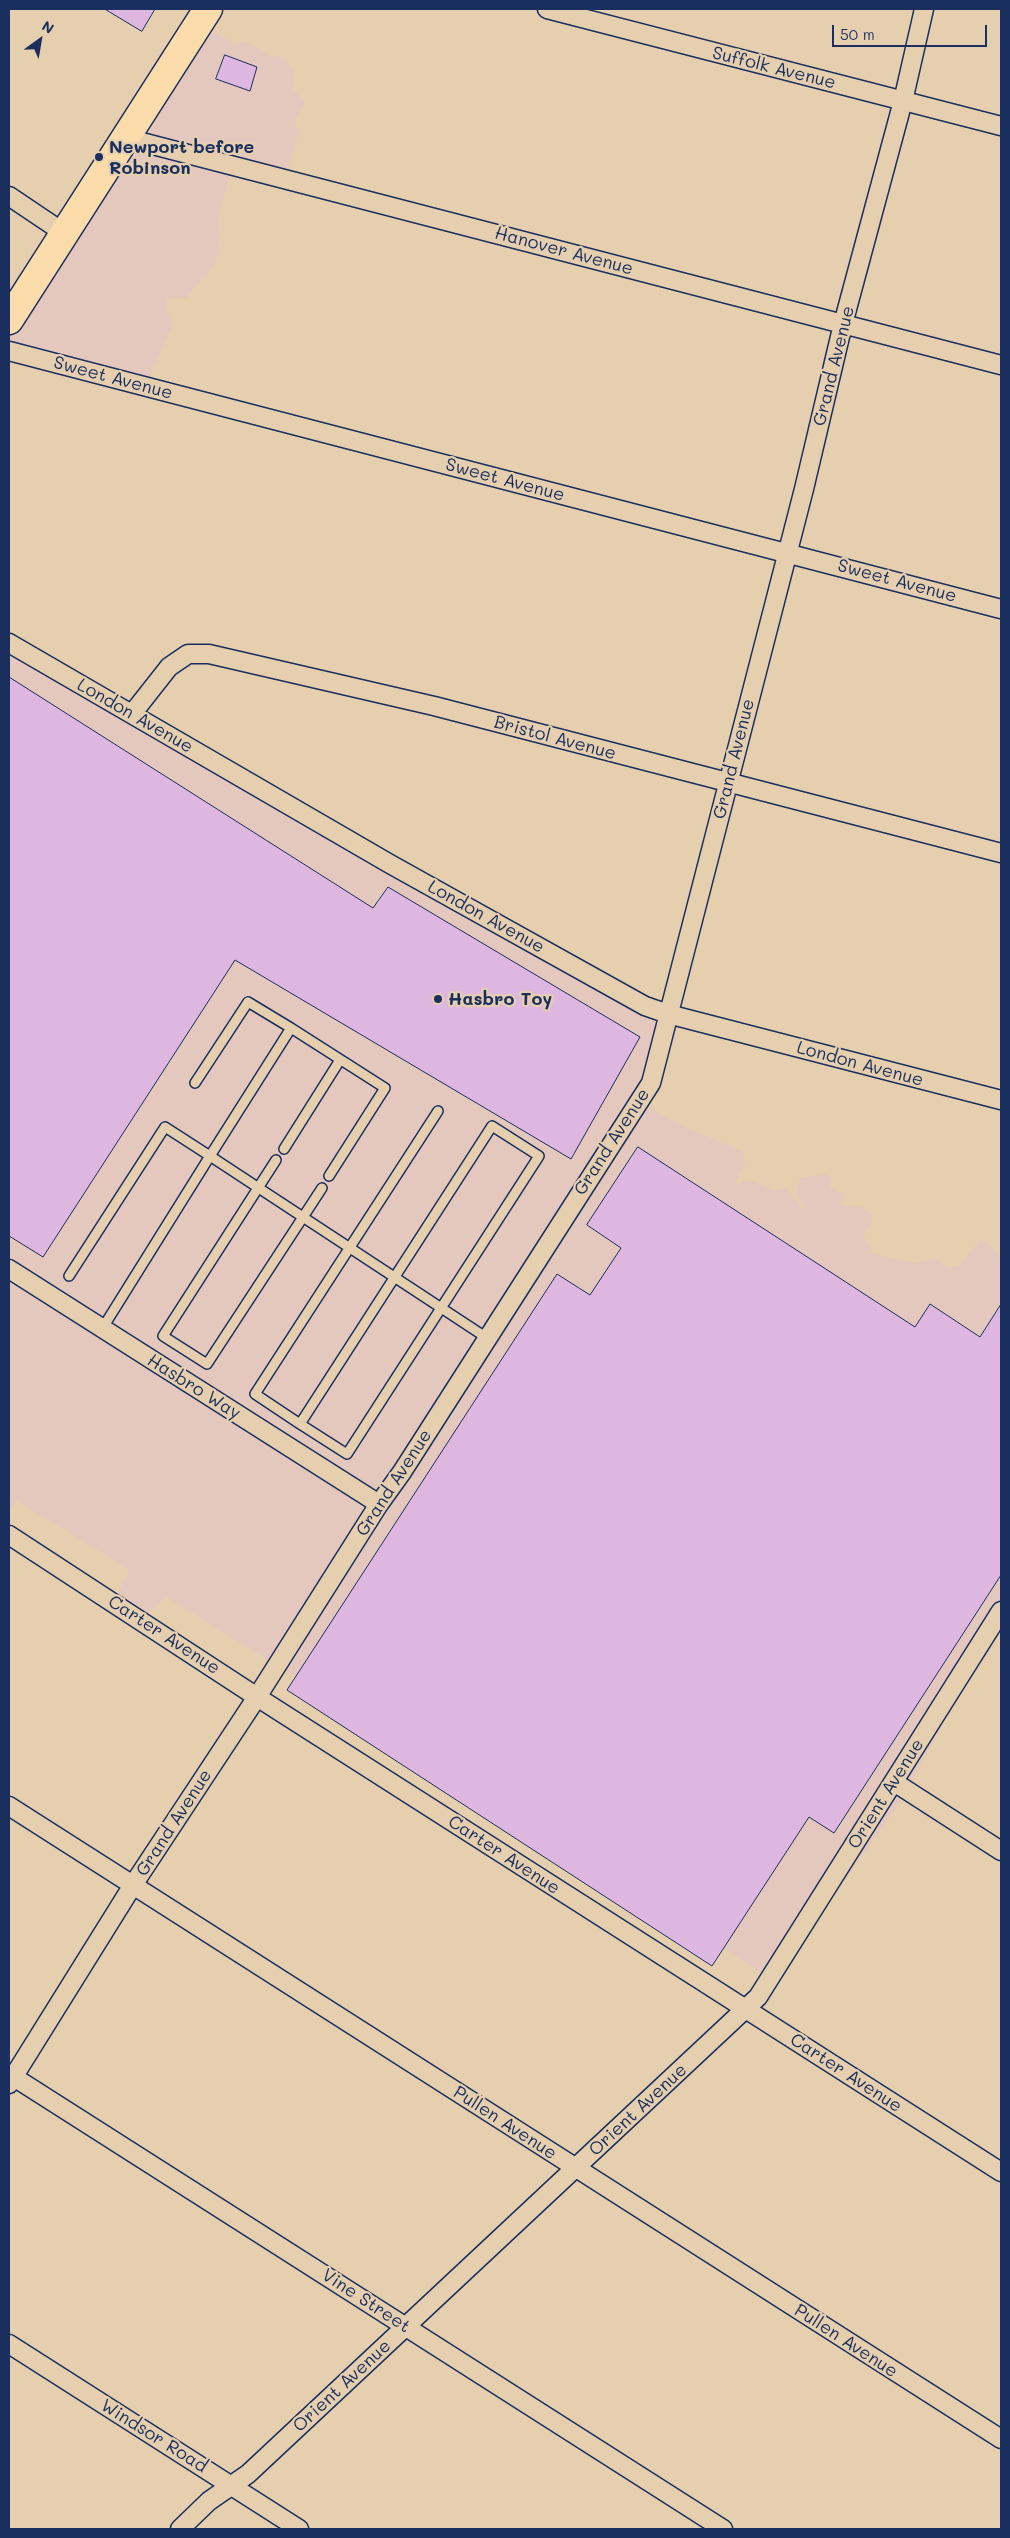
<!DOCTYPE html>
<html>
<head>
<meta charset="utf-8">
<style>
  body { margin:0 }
  #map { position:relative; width:1010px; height:2538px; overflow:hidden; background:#e6cfaf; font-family:Mali,sans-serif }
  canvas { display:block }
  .frame { position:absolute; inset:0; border:10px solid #1b2f5e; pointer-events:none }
  .north { position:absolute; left:15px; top:15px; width:50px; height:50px; -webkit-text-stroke:4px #e6cfaf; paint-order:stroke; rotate:32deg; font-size:14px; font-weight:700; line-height:20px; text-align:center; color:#1b2f5e }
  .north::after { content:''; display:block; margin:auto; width:18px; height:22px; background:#1b2f5e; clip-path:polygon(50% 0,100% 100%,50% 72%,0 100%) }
  .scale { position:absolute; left:832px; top:25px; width:155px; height:22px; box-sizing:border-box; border:2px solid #1b2f5e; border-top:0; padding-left:6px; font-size:15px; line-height:18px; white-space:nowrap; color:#1b2f5e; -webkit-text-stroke:4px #e6cfaf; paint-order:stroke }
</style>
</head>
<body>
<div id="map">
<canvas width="1010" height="2538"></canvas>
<div class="frame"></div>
<div class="north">N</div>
<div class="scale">50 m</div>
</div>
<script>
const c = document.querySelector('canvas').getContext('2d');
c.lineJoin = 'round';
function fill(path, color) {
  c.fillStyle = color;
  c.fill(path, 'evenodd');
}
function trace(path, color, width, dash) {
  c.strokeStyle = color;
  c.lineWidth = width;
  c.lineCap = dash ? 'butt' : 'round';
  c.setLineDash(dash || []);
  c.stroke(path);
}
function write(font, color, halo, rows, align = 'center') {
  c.font = font + ' Mali,sans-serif';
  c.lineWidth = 4.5;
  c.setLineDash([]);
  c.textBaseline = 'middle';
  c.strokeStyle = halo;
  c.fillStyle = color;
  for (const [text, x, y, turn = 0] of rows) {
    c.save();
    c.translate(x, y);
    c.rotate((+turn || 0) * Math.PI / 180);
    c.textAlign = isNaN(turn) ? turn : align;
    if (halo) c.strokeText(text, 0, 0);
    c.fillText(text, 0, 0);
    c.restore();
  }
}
fill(new Path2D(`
  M 200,24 L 237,45 L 245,40 L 271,57 L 280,55 L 293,68 L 293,89 L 305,102 L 295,121 L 298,134 L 283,188 L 229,177 L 218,218 L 220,238 L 216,263 L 185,299 L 167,299 L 166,309 L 173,325 L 141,395 L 36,370 L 9,352 L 9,322 Z
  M 9,648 L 665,1018 L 640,1102 L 680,1125 L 744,1152 L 745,1163 L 735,1183 L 740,1184 L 748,1179 L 774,1191 L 786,1189 L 797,1200 L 801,1210 L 805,1205 L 795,1194 L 800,1178 L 827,1174 L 831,1179 L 830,1187 L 842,1194 L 841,1205 L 859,1206 L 873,1214 L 871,1224 L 863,1237 L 868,1242 L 872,1254 L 916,1263 L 936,1258 L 949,1269 L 961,1265 L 980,1239 L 992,1246 L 999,1257 L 1001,1257 L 1001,1633 L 946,1717 L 902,1800 L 776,1976 L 770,1978 L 449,1772 L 166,1597 L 135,1624 L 111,1605 L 130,1570 L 17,1501 L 9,1511 Z`), '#e4c8be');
const building = new Path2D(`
  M 105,9 L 155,9 L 142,31 Z
  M 225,55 L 257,67 L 250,91 L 216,79 Z
  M 9,677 L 373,908 L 388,887 L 640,1037 L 571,1159 L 235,960 L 43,1257 L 9,1236 Z
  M 638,1147 L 915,1327 L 930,1304 L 980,1337 L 1001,1304 L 1001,1575 L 834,1833 L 809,1817 L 712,1966 L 287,1690 L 557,1274 L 590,1295 L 621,1248 L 587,1225 Z`);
fill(building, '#deb7e0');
trace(building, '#1b2f5e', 1);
const lane = new Path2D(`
  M 291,1028 L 385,1088 L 329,1176
  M 284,1149 L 340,1060
  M 276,1160 L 163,1336 L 207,1364 L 322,1188
  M 69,1276 L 165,1127 L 210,1156 L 291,1028 L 248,1002 L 195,1083
  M 102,1329 L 210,1156 L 487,1338
  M 300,1424 L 347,1454 L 539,1156 L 492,1126 L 300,1424 L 255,1394 L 438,1111`);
const street = new Path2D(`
  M 547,9 L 1001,126
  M 126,138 L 1001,365
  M 9,196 L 64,233
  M 9,351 L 1001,609
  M 9,643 L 390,864 L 645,1006 L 668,1014 L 1001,1100
  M 132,714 L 169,667 L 188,654 L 209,654 L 434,706 L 1001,853
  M 9,1269 L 379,1504
  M 9,1535 L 257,1697 L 1001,2172
  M 894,1782 L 1001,1851
  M 9,1806 L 1001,2439
  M 9,2074 L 723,2529
  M 9,2084 L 133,1885 L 257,1697 L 379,1504 L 402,1472 L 651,1083 L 804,489 L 843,324 L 903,101 L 924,9
  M 9,2344 L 299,2529
  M 180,2529 L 209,2501 L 248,2474 L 758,1997 L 1001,1611`);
const primary = new Path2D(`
  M 9,320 L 208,9`);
trace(lane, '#1b2f5e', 12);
trace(street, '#1b2f5e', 21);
trace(primary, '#1b2f5e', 31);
trace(lane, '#e6cfaf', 9);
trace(street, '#e6cfaf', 18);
trace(primary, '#fddcac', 28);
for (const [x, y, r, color] of [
  [99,157,5,"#1b2f5e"],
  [438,999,5,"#1b2f5e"]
]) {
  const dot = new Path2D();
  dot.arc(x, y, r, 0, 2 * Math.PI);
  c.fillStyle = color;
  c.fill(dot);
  trace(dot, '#e6cfaf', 2);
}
write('18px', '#1b2f5e', '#e6cfaf', [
  ["Suffolk Avenue",774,68,14],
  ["Hanover Avenue",564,251,15],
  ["Grand Avenue",834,366,-76],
  ["Sweet Avenue",113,378,15],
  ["Sweet Avenue",505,480,15],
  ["Sweet Avenue",897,581,15],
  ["London Avenue",135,716,30],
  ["Bristol Avenue",555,738,15],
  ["Grand Avenue",734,759,-76],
  ["London Avenue",486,917,29],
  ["London Avenue",860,1064,15],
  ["Grand Avenue",612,1142,-57],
  ["Hasbro Way",194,1387,32],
  ["Grand Avenue",394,1483,-57],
  ["Carter Avenue",164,1635,33],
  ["Orient Avenue",886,1794,-58],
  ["Grand Avenue",174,1823,-57],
  ["Carter Avenue",504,1855,33],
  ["Carter Avenue",846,2073,33],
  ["Orient Avenue",638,2110,-43],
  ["Pullen Avenue",505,2123,33],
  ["Vine Street",366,2301,33],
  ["Pullen Avenue",846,2341,33],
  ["Orient Avenue",342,2386,-43],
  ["Windsor Road",154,2436,32]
]);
write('bold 18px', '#1b2f5e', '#e6cfaf', [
  ["Newport before",109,147],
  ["Robinson",109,168],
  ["Hasbro Toy",448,999]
], 'left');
</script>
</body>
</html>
